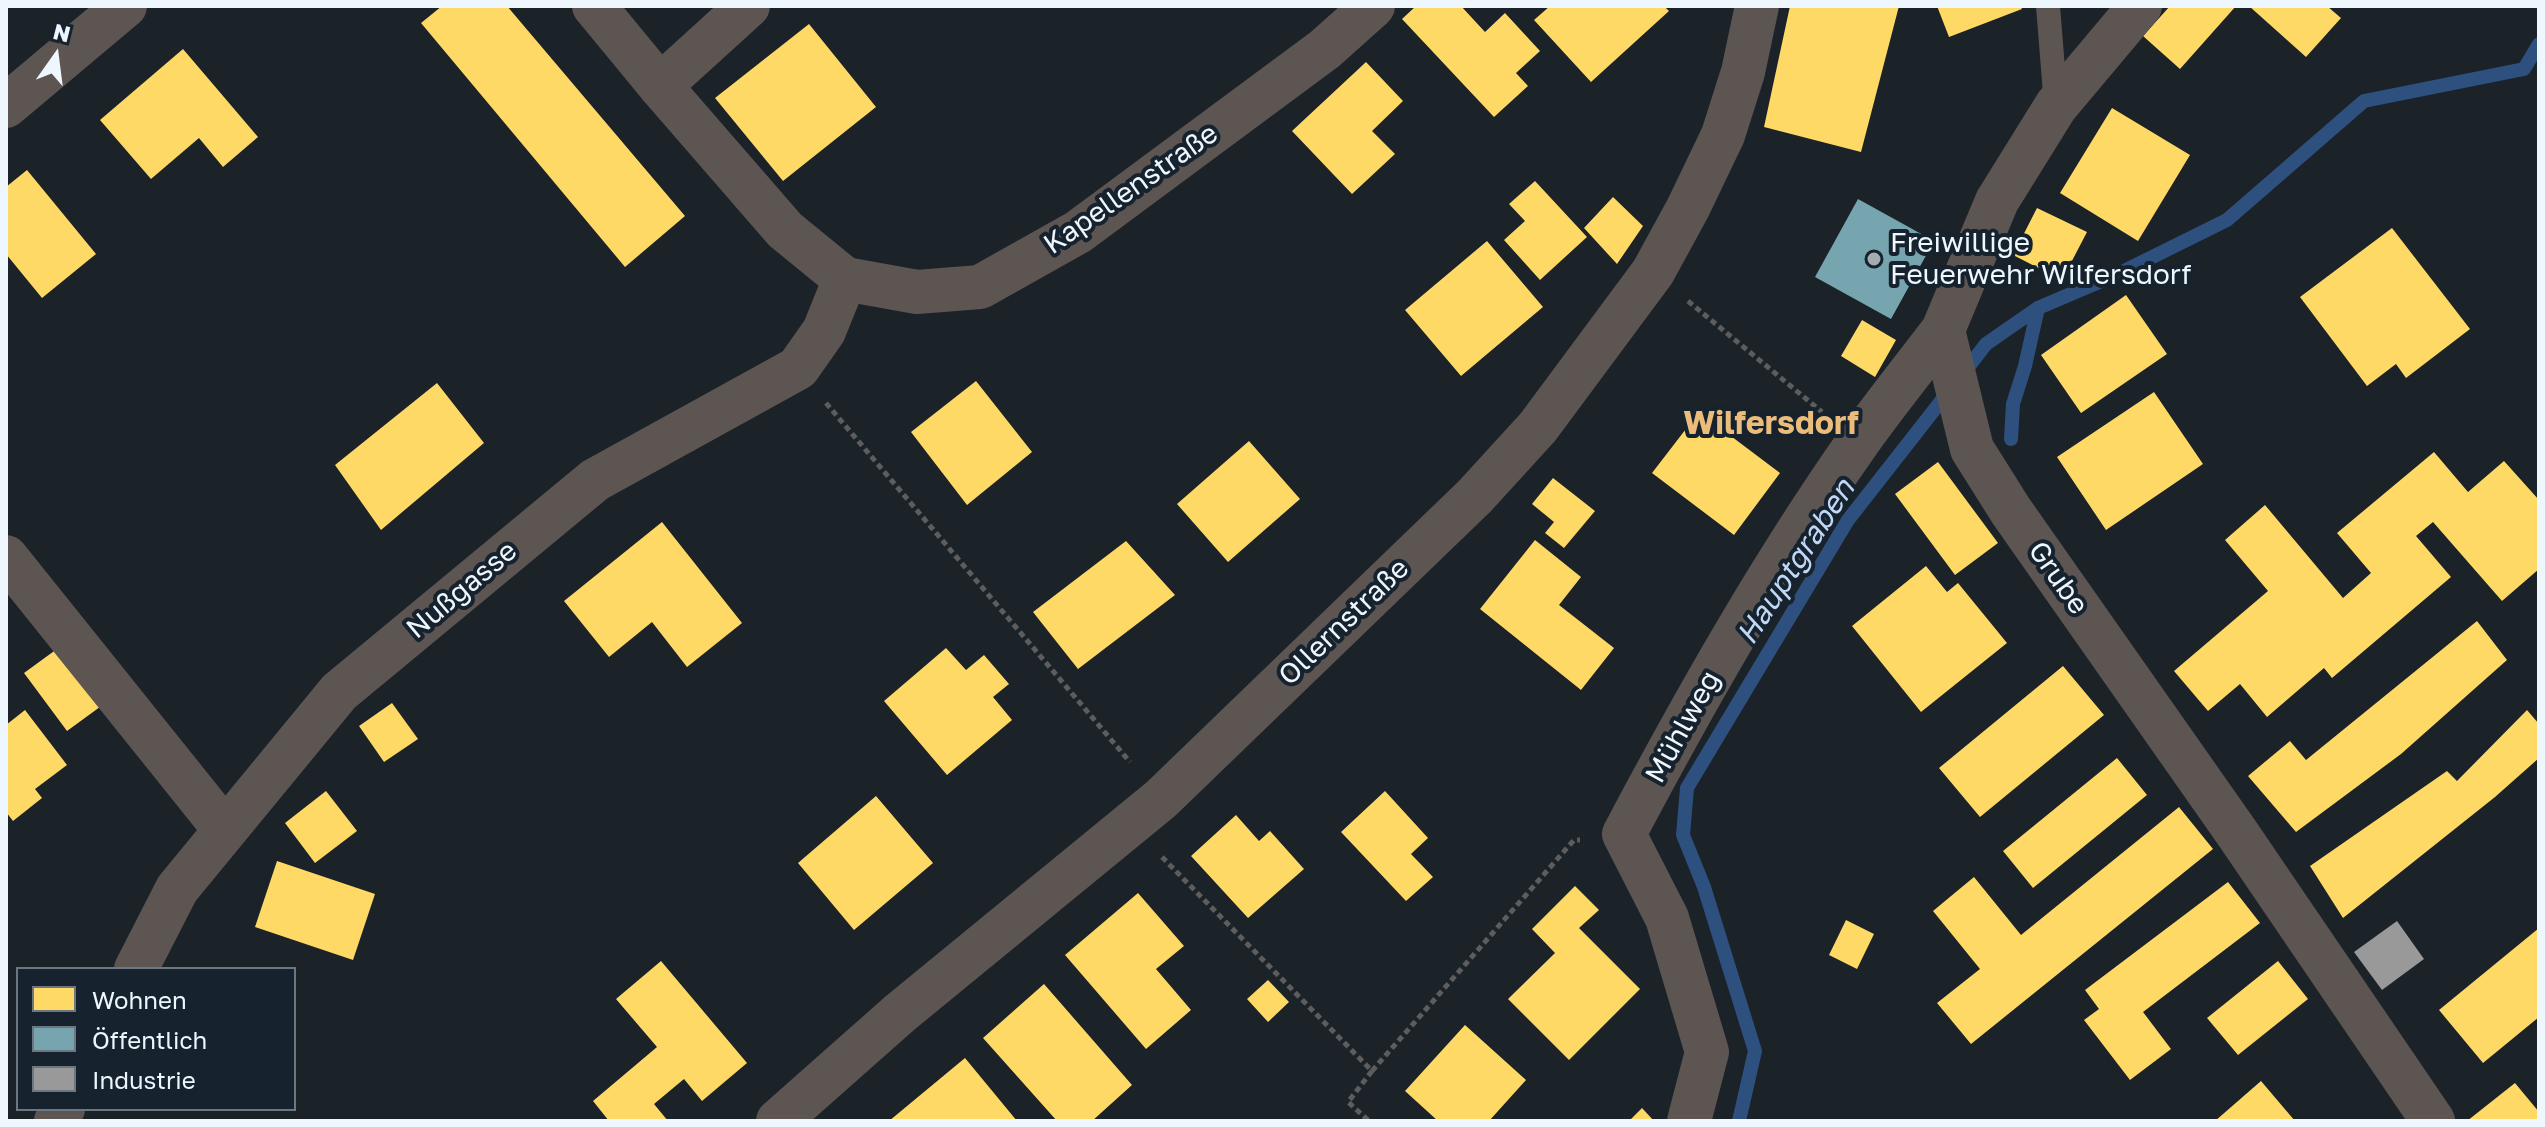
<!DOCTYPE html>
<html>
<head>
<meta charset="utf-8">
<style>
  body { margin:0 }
  #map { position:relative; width:2545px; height:1127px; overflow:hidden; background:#1b2228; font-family:"Golos Text",sans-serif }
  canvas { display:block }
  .frame { position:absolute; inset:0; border:8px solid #eef6fe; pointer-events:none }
  .legend { position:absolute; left:16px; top:967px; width:280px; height:144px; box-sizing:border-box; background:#16222d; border:2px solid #6c7781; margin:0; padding:10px 14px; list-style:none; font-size:24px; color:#eef6fe }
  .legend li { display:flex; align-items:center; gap:16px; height:40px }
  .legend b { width:40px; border:2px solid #6c7781 }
  .north { position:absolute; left:16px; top:16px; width:80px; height:80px; -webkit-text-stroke:6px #16222d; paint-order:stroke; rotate:14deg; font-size:22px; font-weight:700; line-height:32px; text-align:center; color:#eef6fe }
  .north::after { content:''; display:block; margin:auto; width:28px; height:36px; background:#eef6fe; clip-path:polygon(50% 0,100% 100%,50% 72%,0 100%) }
</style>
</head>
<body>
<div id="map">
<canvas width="2545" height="1127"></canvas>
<div class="frame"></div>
<ul class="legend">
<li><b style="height:22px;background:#ffd966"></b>Wohnen</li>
<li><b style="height:22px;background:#76a5af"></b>Öffentlich</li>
<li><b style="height:22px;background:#999"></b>Industrie</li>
</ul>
<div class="north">N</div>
</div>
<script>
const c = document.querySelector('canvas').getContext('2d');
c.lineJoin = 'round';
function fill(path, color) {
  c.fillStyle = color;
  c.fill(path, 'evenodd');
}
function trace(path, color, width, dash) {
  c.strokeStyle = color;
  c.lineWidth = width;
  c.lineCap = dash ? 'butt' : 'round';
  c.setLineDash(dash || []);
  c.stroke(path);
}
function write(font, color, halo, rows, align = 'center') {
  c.font = font + ' "Golos Text",sans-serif';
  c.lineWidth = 8;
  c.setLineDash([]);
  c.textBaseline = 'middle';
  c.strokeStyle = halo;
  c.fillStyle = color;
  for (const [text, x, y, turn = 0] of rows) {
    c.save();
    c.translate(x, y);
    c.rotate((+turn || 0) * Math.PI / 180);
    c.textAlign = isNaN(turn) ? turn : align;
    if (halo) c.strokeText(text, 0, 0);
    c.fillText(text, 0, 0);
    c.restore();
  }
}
fill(new Path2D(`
  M 442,6 L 507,6 L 685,216 L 625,267 L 421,23 Z
  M 1416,6 L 1461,6 L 1485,32 L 1505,13 L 1540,51 L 1516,73 L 1528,86 L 1494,117 L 1402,19 Z
  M 1550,6 L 1664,6 L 1669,11 L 1591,82 L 1534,20 Z
  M 1790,6 L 1899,6 L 1861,152 L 1764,127 Z
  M 1937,6 L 2020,6 L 2022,9 L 1949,37 Z
  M 2170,6 L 2236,6 L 2180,69 L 2143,36 Z
  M 2249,6 L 2327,6 L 2341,18 L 2306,57 Z
  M 809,24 L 876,107 L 783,181 L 715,98 Z
  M 183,49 L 258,137 L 223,167 L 199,138 L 151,179 L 100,120 Z
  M 1366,62 L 1403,101 L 1372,131 L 1395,154 L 1352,194 L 1292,131 Z
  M 2112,108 L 2190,155 L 2138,241 L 2060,193 Z
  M 27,170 L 96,254 L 42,298 L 6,254 L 6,187 Z
  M 1535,181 L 1587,237 L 1540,280 L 1504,240 L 1525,221 L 1509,204 Z
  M 1613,197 L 1643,226 L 1617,264 L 1584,228 Z
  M 2037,208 L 2087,232 L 2062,280 L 2013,255 Z
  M 2392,228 L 2470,329 L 2406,378 L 2396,364 L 2367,386 L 2300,297 Z
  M 1487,241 L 1543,307 L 1461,376 L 1405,310 Z
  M 2126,295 L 2167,354 L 2081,413 L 2041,355 Z
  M 1862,320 L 1896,340 L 1875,377 L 1841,356 Z
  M 976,381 L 1032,452 L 967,505 L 911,432 Z
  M 437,383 L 484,443 L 381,530 L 335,465 Z
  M 2154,392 L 2203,464 L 2106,530 L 2057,457 Z
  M 1699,412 L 1780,473 L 1734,535 L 1652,473 Z
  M 1249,441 L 1300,499 L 1228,562 L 1177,504 Z
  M 2434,452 L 2468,492 L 2504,461 L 2539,500 L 2539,569 L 2502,601 L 2433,522 L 2416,536 L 2451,577 L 2332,678 L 2324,668 L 2267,717 L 2240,684 L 2208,711 L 2174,671 L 2268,591 L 2225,540 L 2265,505 L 2343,598 L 2371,573 L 2337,533 Z
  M 1938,462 L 1998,543 L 1955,575 L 1895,494 Z
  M 1553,478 L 1595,511 L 1564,548 L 1545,533 L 1554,522 L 1532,504 Z
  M 662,522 L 742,623 L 687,667 L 652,622 L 609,657 L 564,601 Z
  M 1535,540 L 1581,577 L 1559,605 L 1614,648 L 1581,690 L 1480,609 Z
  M 1126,541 L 1175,595 L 1078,669 L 1033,612 Z
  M 1926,566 L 1947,592 L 1958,583 L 2007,643 L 1921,712 L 1852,626 Z
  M 2477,621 L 2507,660 L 2401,754 L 2296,832 L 2248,776 L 2290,741 L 2306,760 Z
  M 61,646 L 104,704 L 67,731 L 24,673 Z
  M 946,648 L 966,670 L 984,655 L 1009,684 L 993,697 L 1012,720 L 947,775 L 884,701 Z
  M 2063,666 L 2104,715 L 1980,817 L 1939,768 Z
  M 392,703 L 418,739 L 384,762 L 359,726 Z
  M 25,710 L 67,765 L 35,789 L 42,798 L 13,821 L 6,812 L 6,725 Z
  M 2527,710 L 2539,724 L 2539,758 L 2495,797 L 2343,918 L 2310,866 L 2447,771 L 2457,781 Z
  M 2117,758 L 2147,795 L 2033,888 L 2003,851 Z
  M 326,791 L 357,831 L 315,863 L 285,823 Z
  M 1385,791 L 1428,838 L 1411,854 L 1433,877 L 1406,901 L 1341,832 Z
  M 876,796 L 933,863 L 854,930 L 798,863 Z
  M 2179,807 L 2213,849 L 1971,1044 L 1937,1003 L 1980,969 L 1933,911 L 1974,877 L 2021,935 Z
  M 1236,815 L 1259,841 L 1270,831 L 1304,869 L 1248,918 L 1191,856 Z
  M 277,861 L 375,894 L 353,960 L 255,927 Z
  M 2228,882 L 2260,923 L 2143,1012 L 2171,1049 L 2130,1080 L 2084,1020 L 2099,1009 L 2085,990 Z
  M 1575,886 L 1599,910 L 1579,928 L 1640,989 L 1569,1060 L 1508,999 L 1555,953 L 1532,929 Z
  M 1138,893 L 1184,946 L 1156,969 L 1191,1010 L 1146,1049 L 1065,955 Z
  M 1846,920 L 1874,934 L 1857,969 L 1829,955 Z
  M 2539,928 L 2539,1017 L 2483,1063 L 2439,1010 Z
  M 661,961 L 747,1063 L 702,1101 L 684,1079 L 654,1104 L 668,1121 L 609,1121 L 593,1101 L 657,1047 L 616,999 Z
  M 2278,961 L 2308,999 L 2238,1055 L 2207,1018 Z
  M 1268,980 L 1289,1002 L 1268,1022 L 1247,999 Z
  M 1044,984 L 1132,1085 L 1092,1121 L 1057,1121 L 983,1038 Z
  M 1465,1025 L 1526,1080 L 1489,1121 L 1438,1121 L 1405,1091 Z
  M 965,1058 L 1017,1121 L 889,1121 Z
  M 2261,1081 L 2295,1121 L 2215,1121 Z
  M 2515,1083 L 2539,1112 L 2539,1121 L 2467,1121 Z
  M 1642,1108 L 1654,1121 L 1629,1121 Z`), '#ffd966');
fill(new Path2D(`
  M 1858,199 L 1934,241 L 1891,319 L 1815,277 Z`), '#76a5af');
fill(new Path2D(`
  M 2397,921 L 2424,959 L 2382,990 L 2354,952 Z`), '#999');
trace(new Path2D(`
  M 1962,375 L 1986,344 L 2038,308 L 2120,273 L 2227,220 L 2364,101 L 2524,69 L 2539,44
  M 2011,439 L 2013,404 L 2025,366 L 2038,308
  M 1739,1121 L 1755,1051 L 1704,887 L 1683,835 L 1687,788 L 1848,520 L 1949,391`), '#2d507f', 14);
trace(new Path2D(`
  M 1688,301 L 1822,412
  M 826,403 L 1130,762
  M 1162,857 L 1372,1071 L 1348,1102 L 1369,1121
  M 1372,1071 L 1574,840 L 1580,840`), '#5d5d5d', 5, [6, 4]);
trace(new Path2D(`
  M 2048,6 L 2056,106`), '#5c5552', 24);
trace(new Path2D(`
  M 2140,6 L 2056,106 L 1997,201 L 1943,330 L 1972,449 L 2011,511 L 2237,833 L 2433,1121
  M 660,86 L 748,6
  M 6,106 L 125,6
  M 6,557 L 225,830
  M 136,969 L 177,889 L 339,692 L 595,480 L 798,368 L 824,331 L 845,279
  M 56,1121 L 63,1109
  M 1689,1121 L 1707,1052 L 1667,918 L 1624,834 C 1695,700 1771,566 1858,442 C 1885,404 1915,367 1943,330`), '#5c5552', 44);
trace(new Path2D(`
  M 594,6 L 660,86 L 785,230 L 845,279 L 917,292 L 980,287 L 1078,232 L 1325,49 L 1373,6
  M 778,1121 L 900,1013 L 1161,799 L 1475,496 L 1538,427 L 1653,272 L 1688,208 L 1723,135 L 1743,72 L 1757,6`), '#5c5552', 44);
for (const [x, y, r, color] of [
  [1874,259,8,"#a4acb3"]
]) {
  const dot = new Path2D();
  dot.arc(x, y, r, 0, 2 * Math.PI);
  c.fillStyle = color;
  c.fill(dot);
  trace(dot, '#16222d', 3);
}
write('28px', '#eef6fe', '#16222d', [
  ["Kapellenstraße",1131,189,-35],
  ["Grube",2058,578,55],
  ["Nußgasse",462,590,-40],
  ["Ollernstraße",1344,622,-44],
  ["Mühlweg",1683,727,-61]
]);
write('28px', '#eef6fe', '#16222d', [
  ["Freiwillige",1890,243],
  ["Feuerwehr Wilfersdorf",1890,275]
], 'left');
write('italic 30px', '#c0d7f6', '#16222d', [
  ["Hauptgraben",1796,562,-57]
]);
write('bold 32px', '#ebbc7a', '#16222d', [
  ["Wilfersdorf",1771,424]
]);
</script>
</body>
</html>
